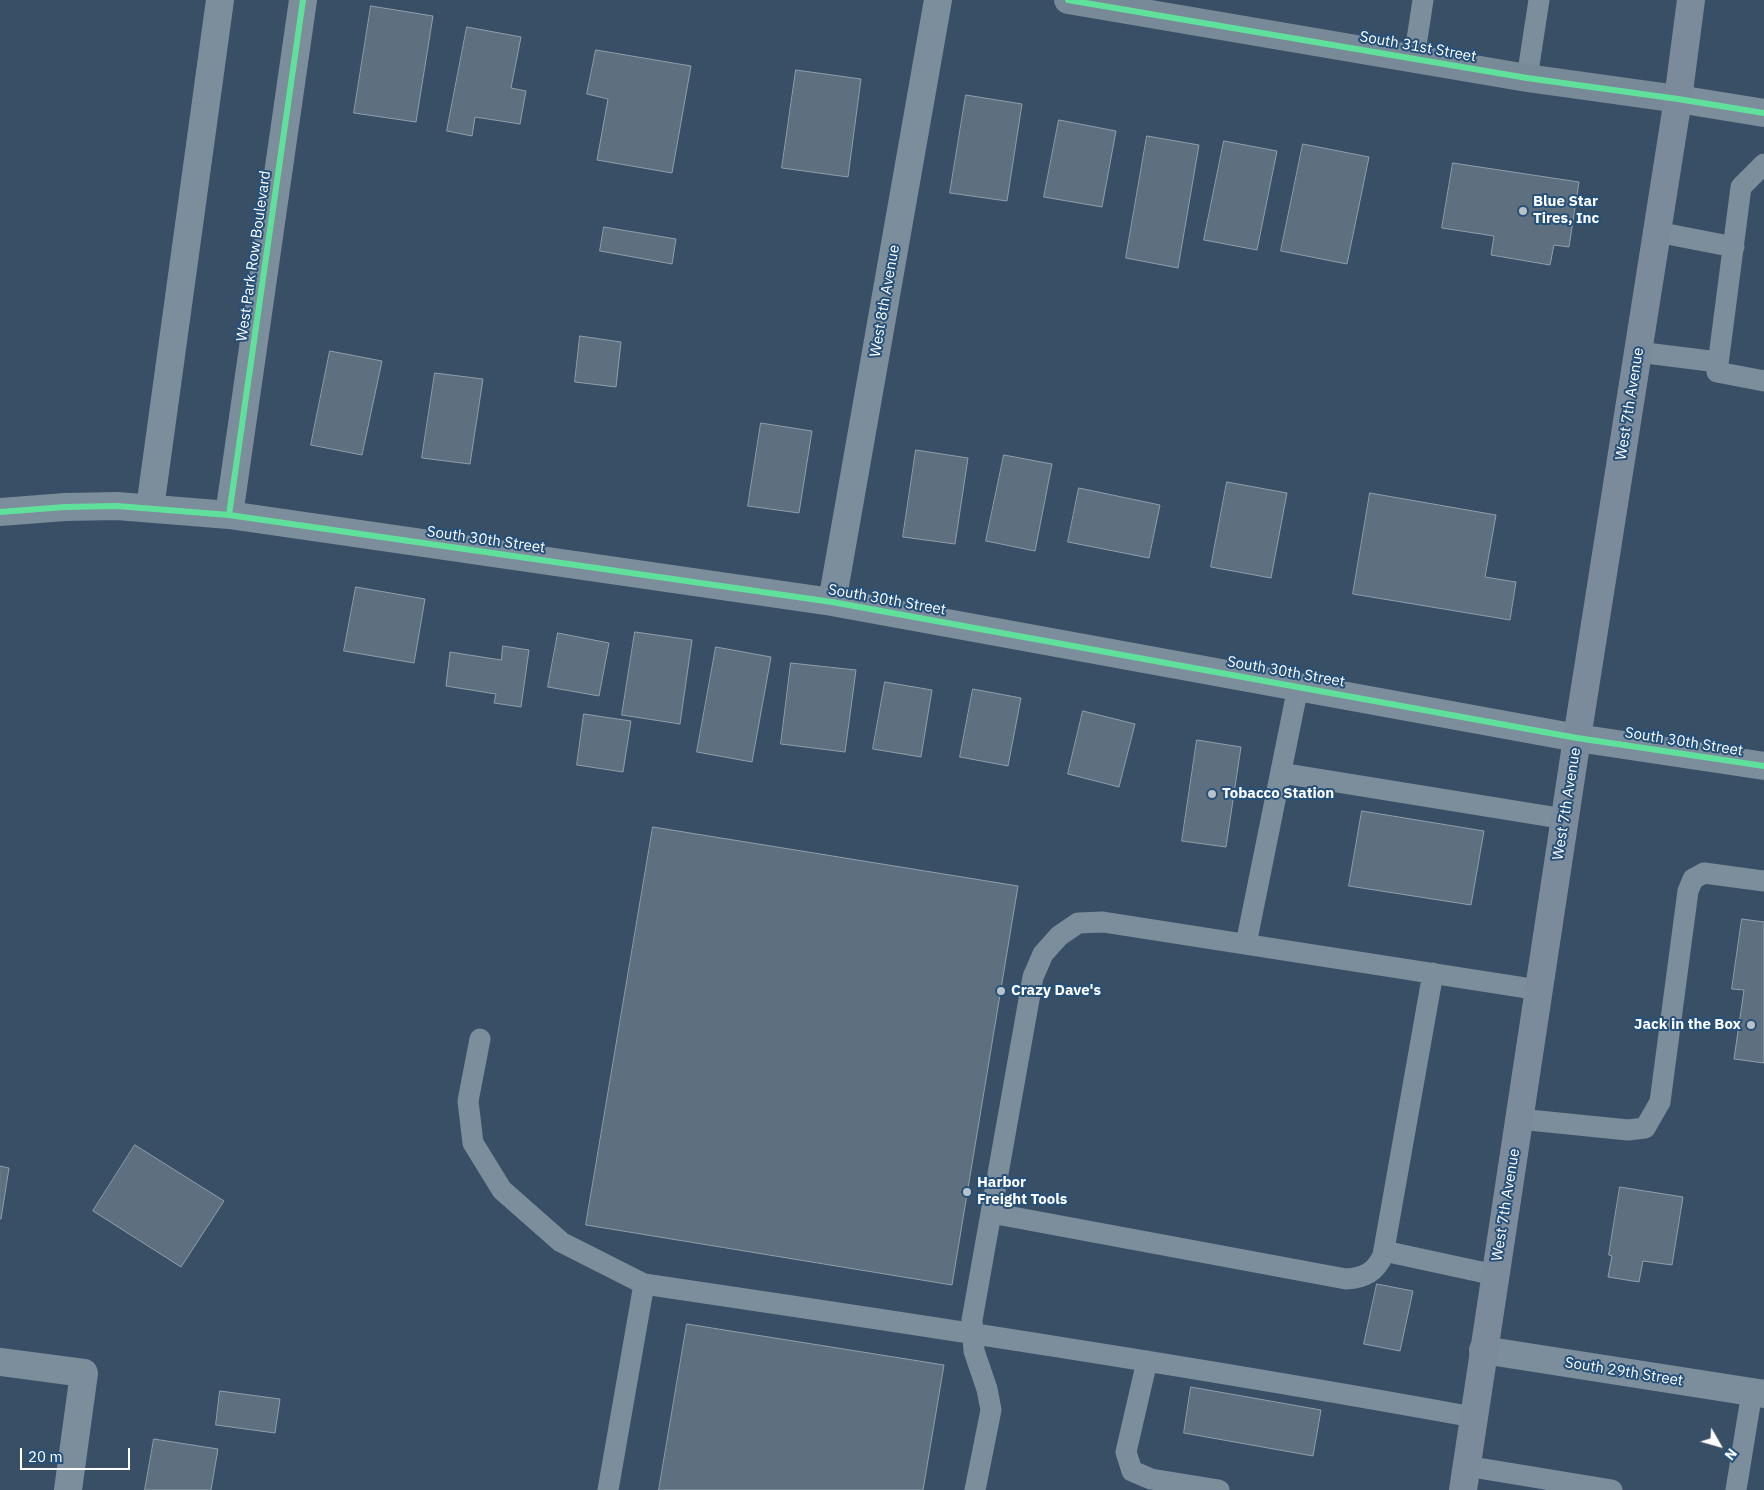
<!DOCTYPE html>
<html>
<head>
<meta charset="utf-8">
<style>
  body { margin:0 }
  #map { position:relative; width:1764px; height:1490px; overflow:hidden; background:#384f65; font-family:"IBM Plex Sans",sans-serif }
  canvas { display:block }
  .north { position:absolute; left:1694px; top:1420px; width:50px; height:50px; -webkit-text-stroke:4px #245079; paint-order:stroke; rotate:128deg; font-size:14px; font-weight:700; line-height:20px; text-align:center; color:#fff }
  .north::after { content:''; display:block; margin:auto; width:18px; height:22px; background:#fff; clip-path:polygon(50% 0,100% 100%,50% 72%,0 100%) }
  .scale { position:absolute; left:20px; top:1448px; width:110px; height:22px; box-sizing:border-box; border:2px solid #fff; border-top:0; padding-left:6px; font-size:15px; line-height:18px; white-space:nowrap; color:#fff; -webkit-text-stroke:4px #245079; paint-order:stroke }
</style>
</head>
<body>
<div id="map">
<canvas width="1764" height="1490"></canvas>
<div class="north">N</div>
<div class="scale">20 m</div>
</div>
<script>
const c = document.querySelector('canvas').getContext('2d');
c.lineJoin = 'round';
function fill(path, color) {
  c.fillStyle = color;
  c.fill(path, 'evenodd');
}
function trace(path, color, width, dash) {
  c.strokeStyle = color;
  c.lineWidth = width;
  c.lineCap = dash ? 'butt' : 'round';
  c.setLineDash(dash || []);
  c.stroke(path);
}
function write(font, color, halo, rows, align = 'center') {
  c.font = font + ' "IBM Plex Sans",sans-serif';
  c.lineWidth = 4;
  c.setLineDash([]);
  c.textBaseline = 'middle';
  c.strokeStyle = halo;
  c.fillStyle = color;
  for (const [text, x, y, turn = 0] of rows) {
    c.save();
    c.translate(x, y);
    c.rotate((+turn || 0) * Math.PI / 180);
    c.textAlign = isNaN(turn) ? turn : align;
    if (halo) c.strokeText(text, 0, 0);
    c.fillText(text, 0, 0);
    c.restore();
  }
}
const building = new Path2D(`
  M 371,6 L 433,16 L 416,122 L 354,113 Z
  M 467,27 L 521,37 L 511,88 L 526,91 L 520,124 L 475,117 L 472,136 L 447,131 Z
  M 596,50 L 691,66 L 672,173 L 597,160 L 608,99 L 587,94 Z
  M 796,70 L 861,79 L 848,177 L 782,168 Z
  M 966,95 L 1022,104 L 1007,201 L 950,193 Z
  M 1059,120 L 1116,131 L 1102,207 L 1044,197 Z
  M 1147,136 L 1199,145 L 1178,268 L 1126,258 Z
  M 1224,141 L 1277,151 L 1257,250 L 1204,240 Z
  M 1303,144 L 1369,157 L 1347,264 L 1281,251 Z
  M 1453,163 L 1579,182 L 1569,247 L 1554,245 L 1550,265 L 1491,255 L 1494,236 L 1442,228 Z
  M 604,227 L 676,239 L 672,264 L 600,251 Z
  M 580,336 L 621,342 L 616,387 L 575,382 Z
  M 330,351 L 382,361 L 362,455 L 311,445 Z
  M 435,373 L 483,379 L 470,464 L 422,458 Z
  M 761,423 L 812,431 L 799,513 L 748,506 Z
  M 916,450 L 968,458 L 955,544 L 903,537 Z
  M 1004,455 L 1052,464 L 1035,551 L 986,541 Z
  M 1227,482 L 1287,493 L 1271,578 L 1211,567 Z
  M 1079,488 L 1160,505 L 1149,558 L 1068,542 Z
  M 1370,493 L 1496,515 L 1485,577 L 1516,582 L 1510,620 L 1353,594 Z
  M 356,587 L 425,599 L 414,663 L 344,651 Z
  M 635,632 L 692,640 L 680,724 L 622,715 Z
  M 558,633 L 609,643 L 599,696 L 548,687 Z
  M 503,646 L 529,650 L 521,707 L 494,703 L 496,694 L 446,686 L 450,652 L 501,660 Z
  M 716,647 L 771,657 L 752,762 L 697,752 Z
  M 791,663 L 856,670 L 845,752 L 781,744 Z
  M 885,682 L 932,690 L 921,757 L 873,749 Z
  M 973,689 L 1021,698 L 1008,766 L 960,757 Z
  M 1083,711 L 1135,724 L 1119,787 L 1068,774 Z
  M 584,714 L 631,721 L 623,772 L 577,765 Z
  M 1197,740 L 1241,747 L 1226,847 L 1182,841 Z
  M 1362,811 L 1484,831 L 1471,905 L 1349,886 Z
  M 653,827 L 1018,886 L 952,1285 L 586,1225 Z
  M 1742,919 L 1764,922 L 1764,1063 L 1734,1059 L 1744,990 L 1732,989 Z
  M 135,1145 L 224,1201 L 181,1267 L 93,1211 Z
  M 0,1166 L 9,1168 L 1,1219 L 0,1219 Z
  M 1620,1187 L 1683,1197 L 1672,1265 L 1643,1261 L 1639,1282 L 1608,1277 L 1612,1256 L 1609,1255 Z
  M 1377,1284 L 1413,1291 L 1400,1351 L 1364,1344 Z
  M 687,1324 L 944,1365 L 923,1490 L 659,1490 Z
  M 1191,1387 L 1321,1410 L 1313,1456 L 1184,1433 Z
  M 220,1391 L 280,1399 L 275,1433 L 216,1425 Z
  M 154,1439 L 218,1449 L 211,1490 L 145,1490 Z`);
fill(building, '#5e7080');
trace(building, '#8f9eab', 1);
trace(new Path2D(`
  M 1414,59 L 1423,0
  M 1527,78 L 1539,0
  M 1764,164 L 1741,187 L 1717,372 L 1764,381
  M 1657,232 L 1734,247
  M 1638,352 L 1718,362
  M 1281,773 L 1565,819
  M 1246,944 L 1298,687
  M 480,1039 L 468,1101 L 473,1143 L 502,1190 L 561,1242 L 644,1284 L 608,1490
  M 1519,1119 L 1628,1130 L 1645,1128 L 1660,1102 L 1688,891 L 1693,879 L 1704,873 L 1764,881
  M 991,1213 L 1346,1279 C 1364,1278 1376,1272 1383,1255 L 1433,973
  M 1384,1251 L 1495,1275
  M 644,1284 C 921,1325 1198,1367 1473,1417
  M 1147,1361 L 1126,1452 L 1132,1471 L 1151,1479 L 1219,1490
  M 1466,1466 L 1612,1490
  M 975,1490 L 991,1410 L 987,1389 L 974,1351 L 972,1320 L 1033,977 L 1043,954 L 1059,936 L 1078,923 L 1103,922 L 1539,990
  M 1736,1490 L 1752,1392`), '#7c8d9c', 21);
trace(new Path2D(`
  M 1678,99 L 1764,113
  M 150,508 L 220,0
  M 0,512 L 65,507 L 117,506 L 229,515 L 832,602 L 1577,738 L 1764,766
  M 229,515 L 303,0
  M 832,602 L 938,0
  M 1483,1350 L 1764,1394
  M 0,1362 L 84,1373 L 68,1490`), '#7c8d9c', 28);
trace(new Path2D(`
  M 1068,0 L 1527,78 L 1678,99`), '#788998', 28);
trace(new Path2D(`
  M 1463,1490 L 1577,738 L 1678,99 L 1691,0`), '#7c8b9b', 28);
trace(new Path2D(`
  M 1068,0 L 1527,78 L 1678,99 L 1764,113
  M 0,512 L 65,507 L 117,506 L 229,515 L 832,602 L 1577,738 L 1764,766
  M 229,515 L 303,0`), '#60e19b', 6);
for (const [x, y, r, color] of [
  [1523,211,5,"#b9c1c9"],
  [1212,794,5,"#b9c1c9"],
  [1001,991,5,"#b9c1c9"],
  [1751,1025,5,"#b9c1c9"],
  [967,1192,5,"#b9c1c9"]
]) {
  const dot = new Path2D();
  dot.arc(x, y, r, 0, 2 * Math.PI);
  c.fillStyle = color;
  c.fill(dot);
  trace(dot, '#245079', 2);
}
write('15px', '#fff', '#245079', [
  ["South 31st Street",1418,47,10],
  ["West Park Row Boulevard",254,256,-82],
  ["West 8th Avenue",885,301,-80],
  ["West 7th Avenue",1630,404,-81],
  ["South 30th Street",486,540,8],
  ["South 30th Street",887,600,10],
  ["South 30th Street",1286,672,10],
  ["South 30th Street",1684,742,9],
  ["West 7th Avenue",1567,804,-81],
  ["West 7th Avenue",1506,1205,-81],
  ["South 29th Street",1624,1372,9]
]);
write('bold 15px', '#fff', '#245079', [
  ["Blue Star",1533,202],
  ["Tires, Inc",1533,219],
  ["Tobacco Station",1222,794],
  ["Crazy Dave's",1011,991],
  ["Jack in the Box",1741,1025,"right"],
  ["Harbor",977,1183],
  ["Freight Tools",977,1200]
], 'left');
</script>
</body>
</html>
